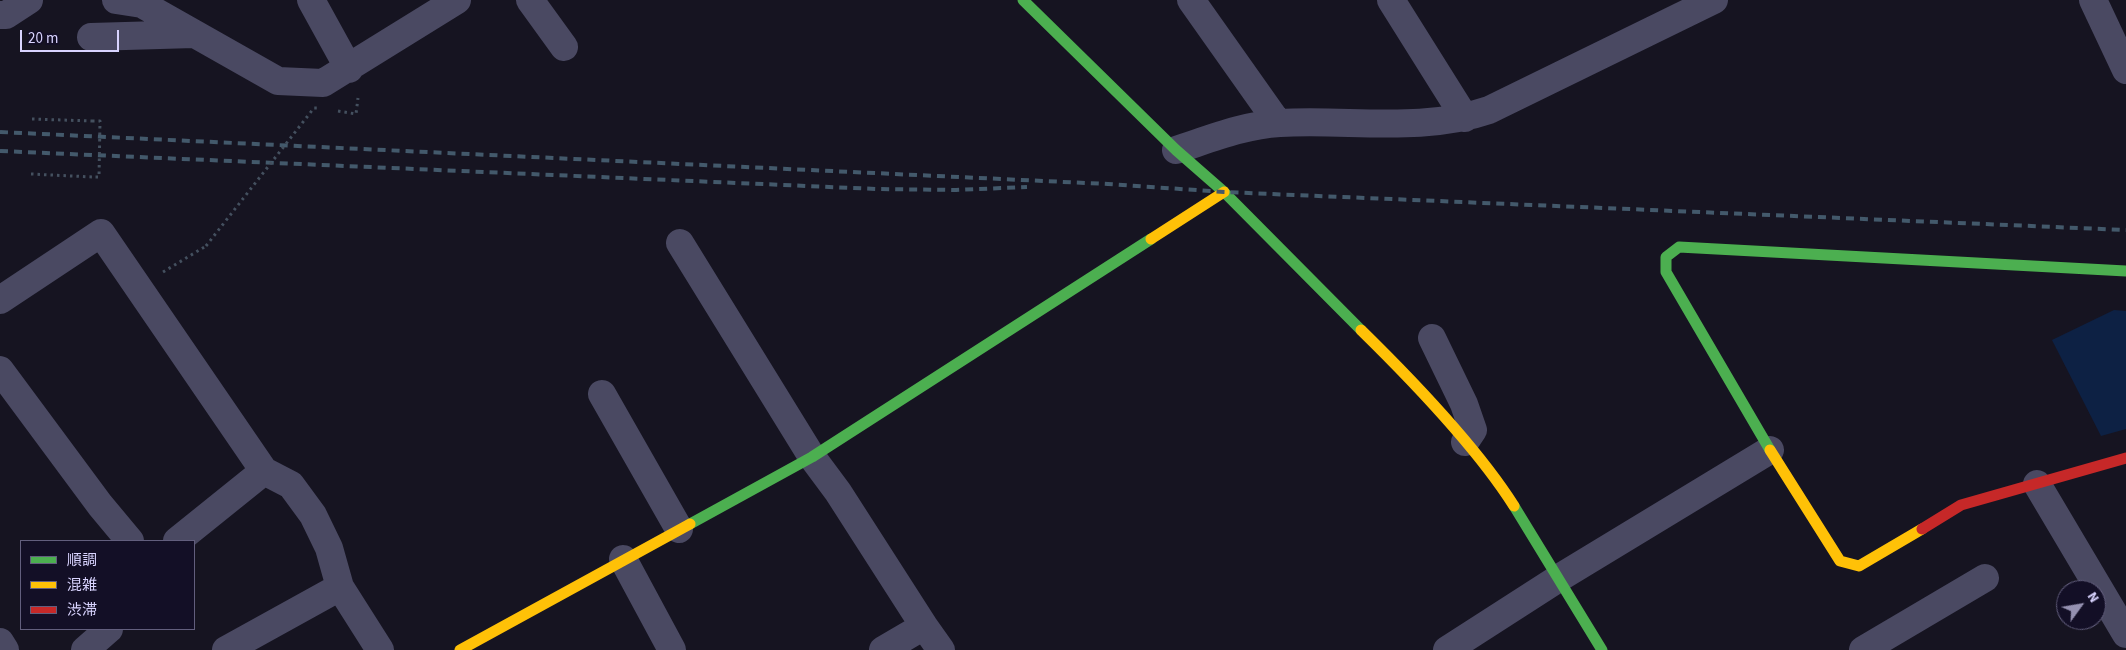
<!DOCTYPE html>
<html>
<head>
<meta charset="utf-8">
<style>
  body { margin:0 }
  #map { position:relative; width:2126px; height:650px; overflow:hidden; background:#161421; font-family:"Source Sans 3","Noto Sans JP",sans-serif }
  canvas { display:block }
  .legend { position:absolute; left:20px; top:540px; width:175px; height:90px; box-sizing:border-box; background:#130f26; border:1px solid #625e7d; margin:0; padding:6px 9px; list-style:none; font-size:15px; color:#d9d4ff }
  .legend li { display:flex; align-items:center; gap:10px; height:25px }
  .legend b { width:25px; border:1px solid #625e7d }
  .north { position:absolute; left:2056px; top:580px; width:50px; height:50px; box-sizing:border-box; background:#130f26; border:1px solid #625e7d; border-radius:50%; rotate:58deg; font-size:14px; font-weight:700; line-height:20px; text-align:center; color:#d9d4ff }
  .north::after { content:''; display:block; margin:auto; width:18px; height:22px; background:#9591b1; clip-path:polygon(50% 0,100% 100%,50% 72%,0 100%) }
  .scale { position:absolute; left:20px; top:30px; width:99px; height:22px; box-sizing:border-box; border:2px solid #d9d4ff; border-top:0; padding-left:6px; font-size:15px; line-height:18px; white-space:nowrap; color:#d9d4ff; -webkit-text-stroke:4px #130f26; paint-order:stroke }
</style>
</head>
<body>
<div id="map">
<canvas width="2126" height="650"></canvas>
<ul class="legend">
<li><b style="height:6px;background:#4caf50"></b>順調</li>
<li><b style="height:6px;background:#ffc107"></b>混雑</li>
<li><b style="height:6px;background:#c62828"></b>渋滞</li>
</ul>
<div class="north">N</div>
<div class="scale">20 m</div>
</div>
<script>
const c = document.querySelector('canvas').getContext('2d');
c.lineJoin = 'round';
function fill(path, color) {
  c.fillStyle = color;
  c.fill(path, 'evenodd');
}
function trace(path, color, width, dash) {
  c.strokeStyle = color;
  c.lineWidth = width;
  c.lineCap = dash ? 'butt' : 'round';
  c.setLineDash(dash || []);
  c.stroke(path);
}
fill(new Path2D(`
  M 2114,310 L 2126,311 L 2126,429 L 2101,436 L 2052,340 Z`), '#0d2144');
trace(new Path2D(`
  M 338,111 L 356,114 L 358,98
  M 32,119 L 92,121
  M 31,174 L 93,177
  M 163,272 L 206,246`), '#44505f', 3, [2.5, 4]);
trace(new Path2D(`
  M 116,0 L 142,4 L 278,81 L 323,83 L 457,0
  M 311,0 L 349,69
  M 530,0 L 564,47
  M 1191,0 L 1278,123
  M 1391,0 L 1465,118
  M 2093,0 L 2126,70
  M 0,15 L 6,15 L 29,0
  M 91,37 L 194,34
  M 1176,150 C 1210,139 1244,125 1280,123 C 1350,119 1422,133 1489,110 L 1714,0
  M 680,243 L 812,457 L 838,492 L 924,626
  M 0,300 L 101,233 L 264,471 L 291,485 L 313,515 L 329,548 L 340,587 L 380,650
  M 1432,338 L 1464,404 L 1473,430 L 1465,442
  M 0,370 L 100,505 L 130,541
  M 602,394 L 679,529
  M 2037,484 L 2126,634
  M 177,541 L 264,471
  M 623,559 L 672,650
  M 0,642 L 5,650
  M 85,650 L 109,629
  M 226,650 L 340,587
  M 883,650 L 924,626 L 941,650
  M 1447,650 L 1559,578 L 1770,450
  M 1863,650 L 1985,578`), '#4a4962', 28);
trace(new Path2D(`
  M 1023,0 L 1176,150 L 1224,192 L 1361,330
  M 1770,450 L 1666,272 L 1666,257 L 1679,247 L 2126,271
  M 1514,506 L 1602,650
  M 690,524 L 812,457 L 1151,239`), '#4caf50', 11);
trace(new Path2D(`
  M 1151,239 L 1224,192
  M 1361,330 C 1412,380 1476,446 1514,506
  M 1770,450 L 1840,561 L 1859,566 L 1922,529
  M 460,650 L 690,524`), '#ffc107', 11);
trace(new Path2D(`
  M 1922,529 L 1961,505 L 2126,458`), '#c62828', 11);
trace(new Path2D(`
  M 0,132 L 1108,184 L 1224,192 L 2126,230
  M 0,151 L 876,189 L 956,190 L 1027,187`), '#43596b', 4, [8, 6]);
trace(new Path2D(`
  M 92,121 L 100,121 L 99,177 L 93,177
  M 206,246 L 314,108 L 318,108`), '#44505f', 3, [2.5, 4]);
</script>
</body>
</html>
